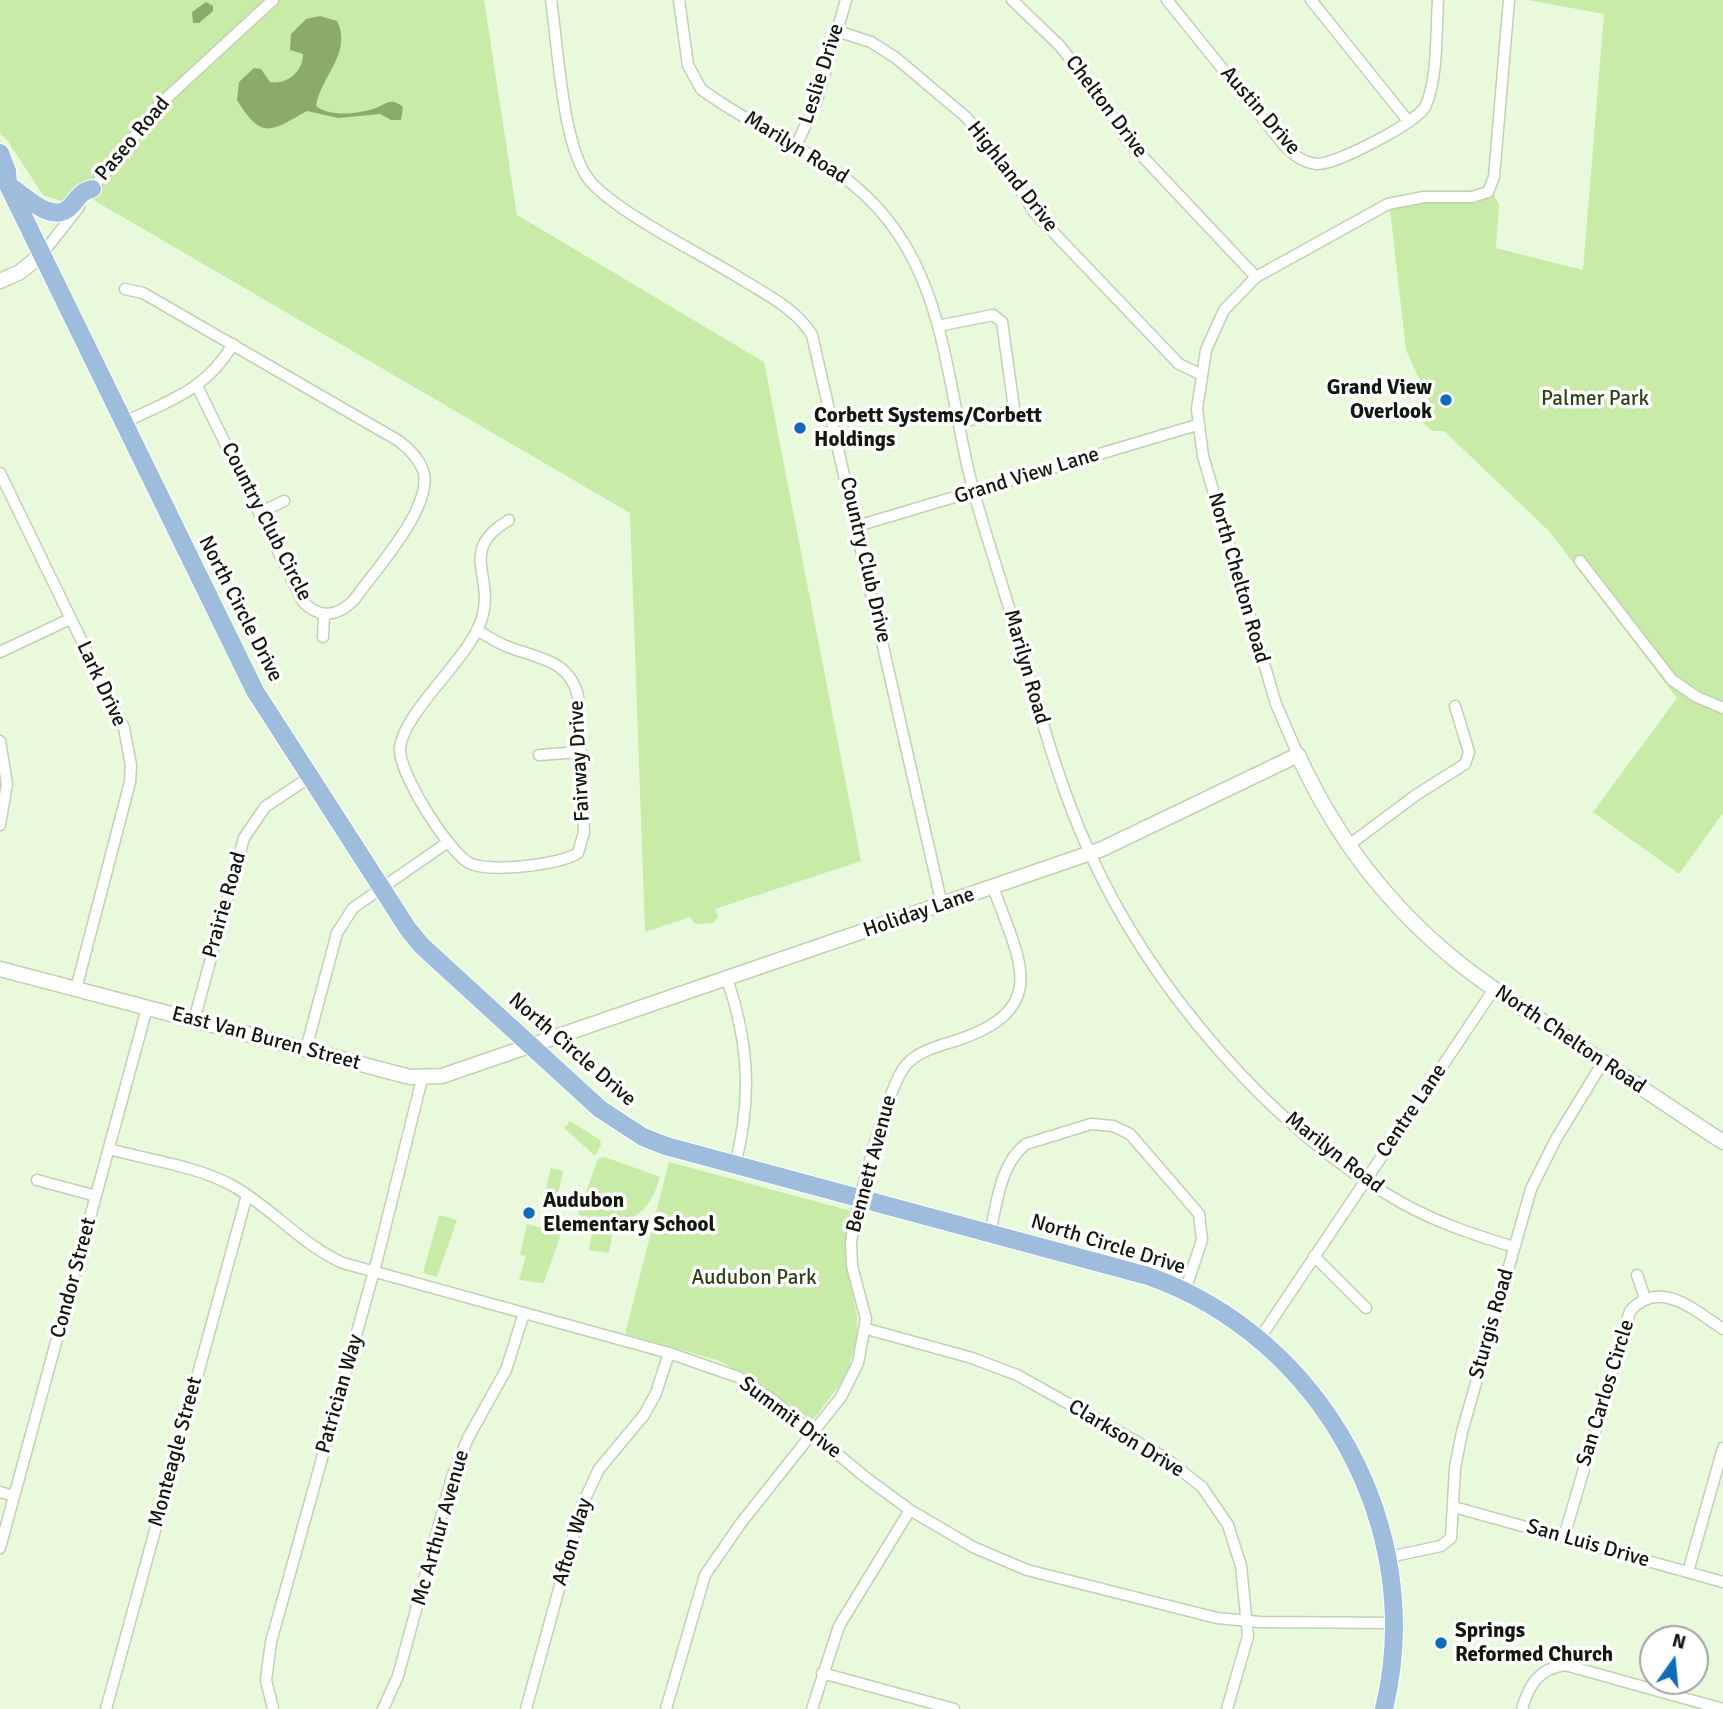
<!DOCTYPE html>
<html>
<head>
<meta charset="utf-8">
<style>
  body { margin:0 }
  #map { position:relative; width:1723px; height:1709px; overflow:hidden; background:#e9f9db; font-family:Signika,sans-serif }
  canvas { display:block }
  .north { position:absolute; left:1639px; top:1625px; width:70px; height:70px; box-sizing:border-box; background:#fff; border:2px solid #a1a39f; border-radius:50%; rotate:15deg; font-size:19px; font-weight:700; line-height:28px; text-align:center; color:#13180e }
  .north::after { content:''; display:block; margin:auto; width:24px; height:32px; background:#106cb9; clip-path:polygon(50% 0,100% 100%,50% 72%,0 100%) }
</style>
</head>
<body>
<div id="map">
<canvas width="1723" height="1709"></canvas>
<div class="north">N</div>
</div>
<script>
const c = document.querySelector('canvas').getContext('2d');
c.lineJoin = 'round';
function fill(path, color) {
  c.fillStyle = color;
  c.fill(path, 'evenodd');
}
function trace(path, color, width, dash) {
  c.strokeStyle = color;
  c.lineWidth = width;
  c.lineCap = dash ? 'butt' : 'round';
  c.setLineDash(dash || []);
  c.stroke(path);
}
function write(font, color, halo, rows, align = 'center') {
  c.font = font + ' Signika,sans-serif';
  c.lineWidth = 7;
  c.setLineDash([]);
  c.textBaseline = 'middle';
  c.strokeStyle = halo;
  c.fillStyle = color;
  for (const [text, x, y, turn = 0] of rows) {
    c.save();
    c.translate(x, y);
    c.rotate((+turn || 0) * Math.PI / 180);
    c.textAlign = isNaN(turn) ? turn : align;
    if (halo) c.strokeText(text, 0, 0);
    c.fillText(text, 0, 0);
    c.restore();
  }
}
fill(new Path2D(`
  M 0,0 L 484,0 L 517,215 L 764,362 L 861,861 L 715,909 L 718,917 L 713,923 L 695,924 L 690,917 L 645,932 L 630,513 L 80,192 L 69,204 L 43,195 L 7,140 L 0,134 Z
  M 1528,0 L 1723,0 L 1723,813 L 1679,874 L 1593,812 L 1677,698 L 1549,531 L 1444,431 L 1433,431 L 1424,424 L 1425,412 L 1432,407 L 1406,350 L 1390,209 L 1419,202 L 1482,200 L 1493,194 L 1499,205 L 1496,248 L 1583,270 L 1604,14 Z
  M 570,1121 L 600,1140 L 601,1145 L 595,1156 L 564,1128 Z
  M 605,1157 L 660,1177 C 647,1224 620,1227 578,1215 L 598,1159 Z
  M 669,1162 L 851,1211 L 845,1251 L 857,1317 L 857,1338 L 846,1377 L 812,1421 L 751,1377 L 717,1360 L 625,1334 Z
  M 551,1168 L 563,1171 L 558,1194 L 545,1191 Z
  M 439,1215 L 457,1220 L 437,1277 L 423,1273 Z
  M 527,1224 L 561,1233 C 556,1251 549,1265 544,1283 L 519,1280 L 526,1256 L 520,1255 Z
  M 593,1227 L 613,1231 L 609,1253 L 589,1250 Z`), '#c8eba8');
fill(new Path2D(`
  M 206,2 L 213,6 L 213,11 L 199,23 L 193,23 L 192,12 Z
  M 320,16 L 337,21 C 353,52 320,78 316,106 C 330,117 356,114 373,109 C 386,105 390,96 403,107 L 401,120 L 391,120 L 380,114 L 338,118 L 307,111 C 271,131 262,141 237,100 L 239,82 L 254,68 L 261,69 L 270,82 C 287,85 303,72 303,54 L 290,50 L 291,34 L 306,19 Z`), '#8aab6a');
const minor = new Path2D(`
  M 551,0 C 558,46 562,147 590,181 C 617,212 695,251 733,274 C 761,292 794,306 812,335 L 942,905
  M 679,0 L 688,65 L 701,89 C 769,140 848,159 898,234 C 946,305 950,396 970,477 C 982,525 999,573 1013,621 C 1036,698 1055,776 1088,849 C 1149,986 1271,1130 1402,1203 C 1438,1223 1475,1235 1514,1247
  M 1012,0 L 1059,45 L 1099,95 L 1127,140 L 1256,277
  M 1167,0 L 1284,145 C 1293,155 1303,163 1317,164 C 1335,165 1416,123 1425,107 C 1438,81 1436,30 1438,0
  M 1311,0 L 1409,122
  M 837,31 L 871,42 L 896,58 L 966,117 L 1006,166 L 1034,212 L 1179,364 L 1200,374
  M 796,146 L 817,100 L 846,0
  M 88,194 L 160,104 L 273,0
  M 42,254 L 79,207
  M 125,289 L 143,293 L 399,441 C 408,448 418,457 423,470 C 435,506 374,571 354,600 C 337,617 320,619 303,602 L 197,386
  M 938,326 L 993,315 L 1002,322 L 1014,408 L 1010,412 L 959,422
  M 123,423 C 168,401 207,390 233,344
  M 0,473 L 124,728 L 131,765 L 130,782 L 76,989
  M 259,513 L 284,501
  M 857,526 L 1197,425
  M 1580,561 L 1672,680 L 1697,697 L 1723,708
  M 477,630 C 488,637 499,644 511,648 C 542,659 569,661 578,696 L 584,832 L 578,853 C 559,865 489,873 469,863 C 448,851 397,771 400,747 C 405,710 471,657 482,618 C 495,575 457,551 509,520
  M 323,637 L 324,615
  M 0,652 L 70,619
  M 0,741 L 7,784 L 0,825
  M 539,755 L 580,752
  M 1298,755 L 1276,704 L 1203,456 L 1197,409 L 1206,350 L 1224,310 L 1256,277 L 1388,204 L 1424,197 L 1472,197 L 1488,192 L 1494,177 L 1509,0
  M 1349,845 L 1416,795 L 1465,764 L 1469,752 L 1455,706
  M 727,979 C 749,1043 752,1099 735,1165
  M 194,1020 L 244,838 L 265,807 L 310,777
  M 306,1049 L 337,933 L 353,908 L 448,842
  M 109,1149 C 149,1160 197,1166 233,1186 C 272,1208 302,1245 343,1263 L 669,1353 L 738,1377 L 773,1400 L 865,1477 L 910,1510 L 973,1547 L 1027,1570 L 1217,1618 L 1260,1622 L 1395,1623
  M 37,1180 L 96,1196
  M 990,1233 C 997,1203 1000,1164 1026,1144 L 1091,1124 L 1113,1126 L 1130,1134 L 1199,1214 L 1202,1240 L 1185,1291
  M 1314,1256 L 1366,1308
  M 1637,1275 L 1645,1298
  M 867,1329 L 972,1358 L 1017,1375 L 1164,1457 L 1202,1487 L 1228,1525 L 1241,1566 L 1248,1636 L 1227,1709
  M 1260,1338 L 1494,989
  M 0,1492 L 14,1496
  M 1454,1507 L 1723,1582
  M 1564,1537 L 1630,1311 C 1660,1278 1694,1310 1723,1329
  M 0,1548 L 147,1008
  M 1389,1557 L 1441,1546 L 1451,1538 L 1455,1468 L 1462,1432 L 1531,1189 L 1556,1139 L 1603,1062
  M 1688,1572 L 1723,1448
  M 822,1673 L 954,1709
  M 106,1709 L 247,1195
  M 273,1709 L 266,1680 L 271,1642 L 377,1260 L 422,1079
  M 383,1709 L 398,1676 L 452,1477 L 468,1438 L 506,1370 L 524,1313
  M 526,1709 L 582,1505 L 599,1469 L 644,1415 L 656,1393 L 669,1353
  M 666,1709 L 705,1575 L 741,1523 L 841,1397 L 858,1363 L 866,1319 L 852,1266 L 851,1242 C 856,1210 887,1086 906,1065 C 919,1050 940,1046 958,1040 C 1052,1008 1019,960 993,887
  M 812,1709 L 839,1626 L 910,1510
  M 1522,1709 C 1529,1685 1538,1669 1565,1665 L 1723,1709`);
const tertiary = new Path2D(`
  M 0,281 L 20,272 L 42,254
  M 0,969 L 410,1077 L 442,1076 L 1102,849 L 1298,755 C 1335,836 1389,907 1459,963 C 1491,989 1526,1010 1560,1033 C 1614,1069 1668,1106 1723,1142`);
const primary = new Path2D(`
  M 0,153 L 7,171 L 8,185 L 255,691 L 408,929 L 422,946 L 600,1109 L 643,1137 L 666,1146 L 1148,1276 C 1322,1337 1428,1529 1384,1709
  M 8,185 C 25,195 52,226 71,206 C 78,198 81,191 92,189`);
trace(minor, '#c1d1b4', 13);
trace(tertiary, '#c1d1b4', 17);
trace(primary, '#fff', 20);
trace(minor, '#fff', 10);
trace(tertiary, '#fff', 14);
trace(primary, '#9ebcdb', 18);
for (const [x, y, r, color] of [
  [1446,400,7,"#106cb9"],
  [800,428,7,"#106cb9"],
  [529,1213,7,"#106cb9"],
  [1441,1643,7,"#106cb9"]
]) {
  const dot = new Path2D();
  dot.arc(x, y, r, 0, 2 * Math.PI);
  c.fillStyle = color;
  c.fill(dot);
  trace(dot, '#fff', 2.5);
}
write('21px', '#13180e', '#fff', [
  ["Leslie Drive",822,74,-72],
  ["Chelton Drive",1106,107,53],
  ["Austin Drive",1260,111,49],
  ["Paseo Road",133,139,-50],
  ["Marilyn Road",796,148,32],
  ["Highland Drive",1012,177,52],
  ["Grand View Lane",1027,476,-17],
  ["Country Club Circle",266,522,63],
  ["Country Club Drive",865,560,77],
  ["North Chelton Road",1238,578,74],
  ["North Circle Drive",240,609,63],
  ["Marilyn Road",1026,667,74],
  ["Lark Drive",101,684,65],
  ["Fairway Drive",580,761,-93],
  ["Prairie Road",225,905,-74],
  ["Holiday Lane",919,913,-19],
  ["East Van Buren Street",266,1039,15],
  ["North Chelton Road",1570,1040,34],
  ["North Circle Drive",572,1050,41],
  ["Centre Lane",1412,1111,-56],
  ["Marilyn Road",1334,1153,38],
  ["Bennett Avenue",872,1164,-75],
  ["North Circle Drive",1108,1245,17],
  ["Condor Street",74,1278,-75],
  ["Sturgis Road",1492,1324,-74],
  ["San Carlos Circle",1606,1393,-73],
  ["Patrician Way",340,1394,-74],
  ["Summit Drive",790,1418,37],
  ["Clarkson Drive",1126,1439,31],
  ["Monteagle Street",176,1452,-75],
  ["Mc Arthur Avenue",441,1528,-74],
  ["Afton Way",573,1542,-73],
  ["San Luis Drive",1588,1544,16]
]);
write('bold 21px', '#13180e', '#fff', [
  ["Grand View",1432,388,"right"],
  ["Overlook",1432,412,"right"],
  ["Corbett Systems/Corbett",814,416],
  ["Holdings",814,440],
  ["Audubon",543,1201],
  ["Elementary School",543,1225],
  ["Springs",1455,1631],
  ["Reformed Church",1455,1655]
], 'left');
write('21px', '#2d4314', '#fff', [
  ["Palmer Park",1595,399],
  ["Audubon Park",754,1278]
]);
</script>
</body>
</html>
